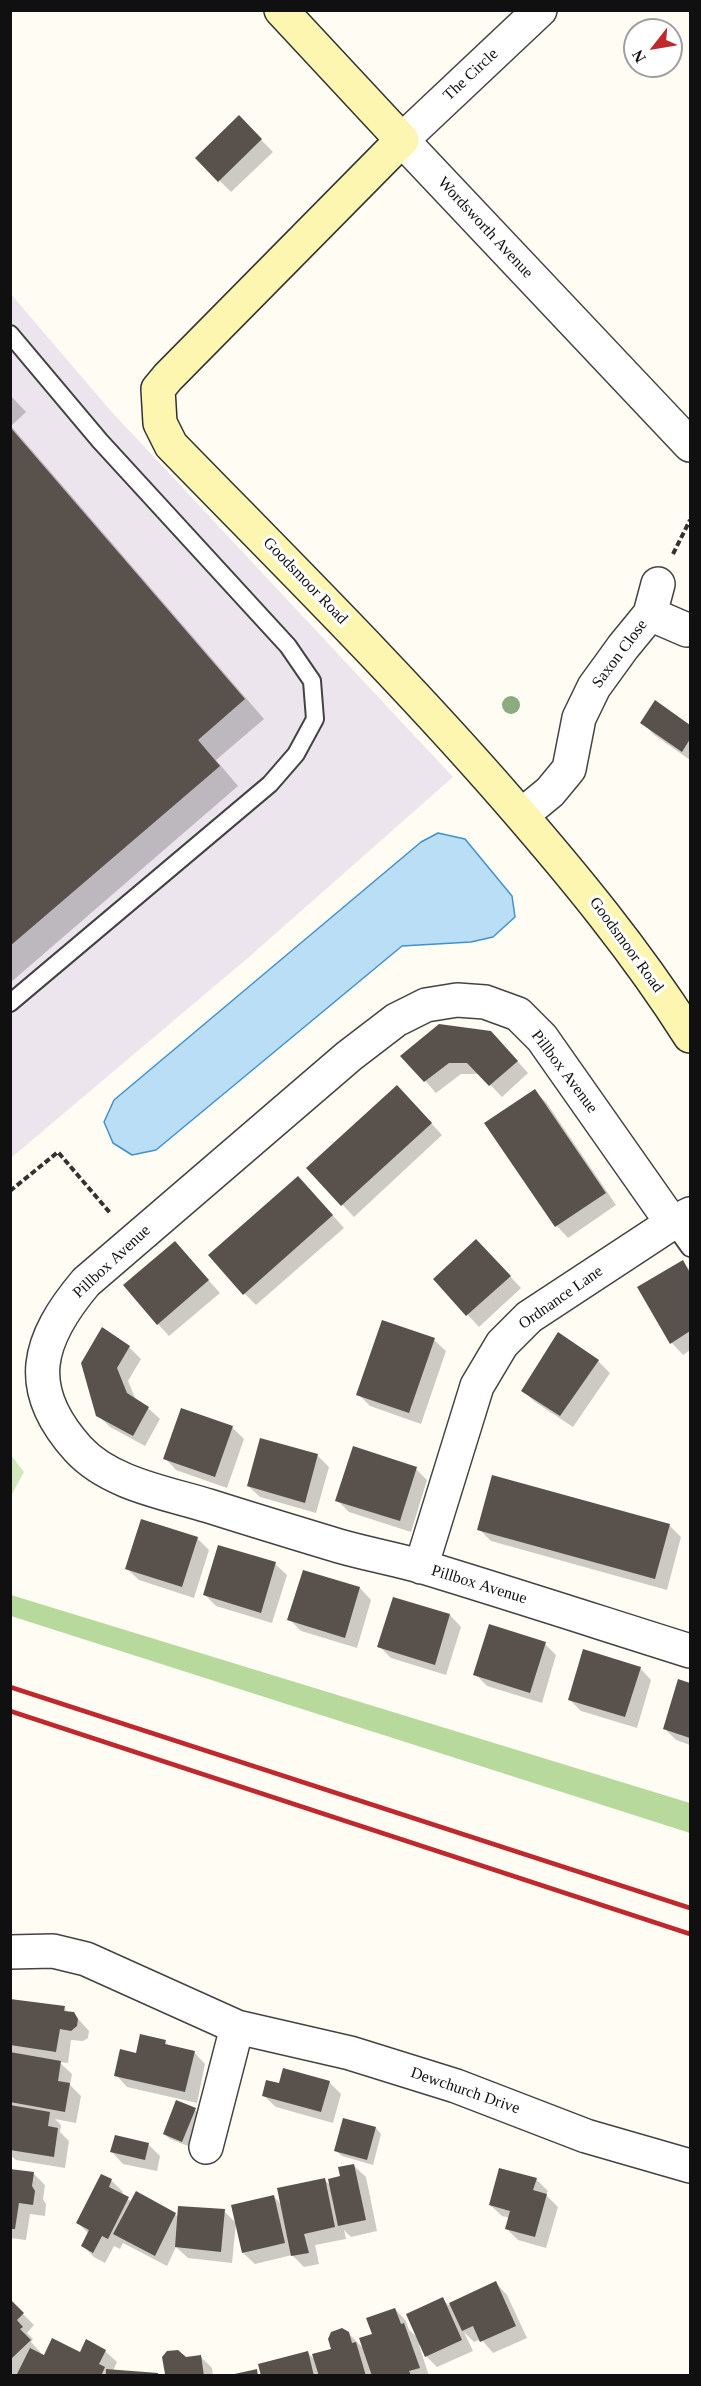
<!DOCTYPE html>
<html>
<head>
<meta charset="utf-8">
<style>
  body { margin:0 }
  #map { position:relative; width:701px; height:2386px; overflow:hidden; background:#fffdf3; font-family:"Times New Roman",serif }
  canvas { display:block }
  .frame { position:absolute; inset:0; border:12px solid #101010; pointer-events:none }
  .north { position:absolute; left:623px; top:18px; width:60px; height:60px; box-sizing:border-box; background:#fff; border:2px solid #9f9f9f; border-radius:50%; rotate:239deg; font-size:16px; font-weight:700; line-height:24px; text-align:center; color:#101010 }
  .north::after { content:''; display:block; margin:auto; width:21px; height:27px; background:#bf292e; clip-path:polygon(50% 0,100% 100%,50% 72%,0 100%) }
</style>
</head>
<body>
<div id="map">
<canvas width="701" height="2386"></canvas>
<div class="frame"></div>
<div class="north">N</div>
</div>
<script>
const c = document.querySelector('canvas').getContext('2d');
c.lineJoin = 'round';
function fill(path, color) {
  c.fillStyle = color;
  c.fill(path, 'evenodd');
}
function trace(path, color, width, dash) {
  c.strokeStyle = color;
  c.lineWidth = width;
  c.lineCap = dash ? 'butt' : 'round';
  c.setLineDash(dash || []);
  c.stroke(path);
}
function write(font, color, halo, rows, align = 'center') {
  c.font = font + ' "Times New Roman",serif';
  c.lineWidth = 6;
  c.setLineDash([]);
  c.textBaseline = 'middle';
  c.strokeStyle = halo;
  c.fillStyle = color;
  for (const [text, x, y, turn = 0] of rows) {
    c.save();
    c.translate(x, y);
    c.rotate((+turn || 0) * Math.PI / 180);
    c.textAlign = isNaN(turn) ? turn : align;
    if (halo) c.strokeText(text, 0, 0);
    c.fillText(text, 0, 0);
    c.restore();
  }
}
fill(new Path2D(`
  M 10,293 L 110,410 L 453,777 L 249,957 L 11,1158 Z`), '#ede5ee');
fill(new Path2D(`
  M 11,1455 L 24,1472 L 11,1496 Z`), '#d3e9bd');
fill(new Path2D(`
  M 11,1595 L 690,1803 L 690,1833 L 11,1616 Z`), '#b7da9c');
const water = new Path2D(`
  M 438,833 L 465,839 L 512,896 L 515,917 L 493,937 L 471,942 L 402,946 L 156,1150 L 132,1155 L 113,1143 L 104,1122 L 114,1100 L 421,842 Z`);
fill(water, '#b9def5');
trace(water, '#4191cb', 1.5);
fill(new Path2D(`
  M 239,117 L 273,152 L 231,192 L 197,158 Z
  M 10,395 L 26,412 L 11,426 L 264,719 L 216,760 L 238,786 L 10,983 Z
  M 655,702 L 690,726 L 690,760 L 653,734 L 642,722 Z
  M 502,1044 L 528,1073 L 502,1097 L 480,1074 L 461,1074 L 436,1093 L 403,1056 Z
  M 534,1091 L 546,1102 L 616,1205 L 568,1238 L 557,1226 L 486,1123 Z
  M 408,1098 L 442,1135 L 354,1217 L 308,1168 Z
  M 309,1189 L 344,1228 L 256,1305 L 244,1293 Z
  M 175,1243 L 220,1293 L 169,1336 L 158,1324 Z
  M 488,1253 L 521,1288 L 479,1327 L 435,1279 Z
  M 683,1262 L 690,1270 L 690,1350 L 683,1355 L 672,1343 L 639,1288 Z
  M 558,1335 L 598,1361 L 610,1373 L 573,1427 L 535,1402 L 523,1391 Z
  M 434,1340 L 446,1351 L 421,1424 L 370,1406 L 358,1394 Z
  M 129,1347 L 141,1359 L 128,1381 L 136,1400 L 148,1408 L 160,1419 L 145,1446 L 110,1427 L 98,1415 L 83,1363 Z
  M 182,1410 L 232,1427 L 244,1439 L 227,1488 L 176,1470 L 165,1458 Z
  M 317,1455 L 329,1467 L 316,1513 L 260,1497 L 248,1486 Z
  M 416,1469 L 427,1480 L 411,1532 L 349,1512 L 337,1500 Z
  M 493,1477 L 670,1526 L 681,1537 L 667,1590 L 491,1541 L 479,1529 Z
  M 197,1538 L 209,1550 L 194,1598 L 139,1580 L 127,1569 Z
  M 275,1564 L 287,1575 L 272,1623 L 216,1606 L 205,1595 Z
  M 304,1572 L 360,1588 L 371,1600 L 357,1648 L 301,1631 L 289,1619 Z
  M 394,1598 L 450,1615 L 461,1627 L 446,1675 L 391,1658 L 379,1646 Z
  M 545,1644 L 556,1655 L 542,1703 L 487,1686 L 475,1674 Z
  M 640,1668 L 651,1680 L 637,1728 L 581,1711 L 569,1699 Z
  M 679,1681 L 690,1684 L 690,1745 L 676,1740 L 665,1729 Z
  M 10,2000 L 64,2008 L 69,2013 L 73,2013 L 89,2031 L 88,2038 L 83,2041 L 71,2040 L 68,2063 L 59,2062 L 72,2074 L 70,2085 L 81,2096 L 76,2123 L 55,2119 L 61,2125 L 60,2132 L 69,2141 L 65,2168 L 16,2160 L 10,2155 Z
  M 165,2042 L 170,2047 L 194,2052 L 205,2064 L 197,2103 L 127,2087 L 116,2075 L 137,2054 Z
  M 329,2082 L 341,2094 L 333,2123 L 276,2107 L 264,2096 Z
  M 195,2110 L 201,2115 L 188,2146 L 170,2139 L 164,2134 Z
  M 344,2120 L 376,2128 L 381,2134 L 373,2165 L 342,2156 L 336,2151 Z
  M 149,2145 L 160,2156 L 157,2171 L 123,2164 L 112,2152 Z
  M 354,2166 L 366,2177 L 377,2231 L 351,2237 L 344,2230 L 346,2239 L 315,2245 L 319,2264 L 304,2267 L 292,2255 L 255,2264 L 243,2253 L 274,2197 L 282,2205 L 325,2180 L 331,2186 Z
  M 10,2170 L 34,2174 L 45,2185 L 43,2199 L 46,2204 L 45,2216 L 30,2214 L 26,2240 L 10,2238 Z
  M 102,2176 L 112,2181 L 123,2192 L 122,2195 L 132,2202 L 175,2214 L 179,2218 L 224,2211 L 236,2223 L 232,2263 L 188,2258 L 176,2247 L 167,2266 L 123,2243 L 120,2249 L 114,2246 L 105,2263 L 94,2257 L 83,2246 L 89,2234 L 78,2223 Z
  M 536,2179 L 548,2191 L 546,2195 L 558,2207 L 546,2248 L 518,2240 L 507,2229 L 510,2218 L 502,2216 L 490,2205 Z
  M 496,2283 L 507,2295 L 527,2338 L 493,2353 L 481,2339 L 474,2342 L 464,2332 L 473,2351 L 437,2367 L 426,2356 L 421,2345 L 419,2345 L 429,2376 L 263,2376 L 308,2353 L 316,2361 L 333,2350 L 348,2333 L 365,2350 L 374,2335 L 395,2309 L 406,2321 L 409,2330 L 418,2338 L 443,2299 L 448,2305 Z
  M 11,2302 L 34,2325 L 27,2333 L 33,2339 L 31,2342 L 41,2353 L 39,2355 L 44,2358 L 105,2351 L 117,2362 L 113,2371 L 158,2376 L 10,2376 Z
  M 201,2357 L 212,2368 L 213,2376 L 161,2376 L 166,2375 L 185,2358 Z`), '#0003');
fill(new Path2D(`
  M 239,115 L 262,139 L 218,182 L 195,158 Z
  M 10,427 L 245,699 L 198,740 L 220,766 L 10,946 Z
  M 655,700 L 690,725 L 690,739 L 682,752 L 640,723 Z
  M 439,1024 L 491,1031 L 518,1061 L 489,1086 L 467,1063 L 449,1063 L 424,1082 L 400,1056 Z
  M 397,1085 L 432,1123 L 341,1206 L 306,1168 Z
  M 535,1089 L 606,1193 L 555,1227 L 484,1123 Z
  M 298,1176 L 333,1215 L 243,1295 L 208,1255 Z
  M 476,1239 L 511,1276 L 466,1316 L 433,1279 Z
  M 175,1241 L 209,1280 L 157,1325 L 123,1285 Z
  M 683,1260 L 690,1273 L 690,1331 L 670,1344 L 637,1287 Z
  M 382,1320 L 435,1338 L 409,1413 L 356,1395 Z
  M 102,1327 L 130,1346 L 117,1368 L 127,1393 L 149,1407 L 133,1436 L 96,1416 L 81,1363 Z
  M 558,1332 L 599,1360 L 560,1416 L 521,1391 Z
  M 181,1408 L 233,1426 L 215,1477 L 163,1459 Z
  M 260,1438 L 318,1454 L 305,1503 L 247,1486 Z
  M 353,1446 L 417,1467 L 400,1521 L 335,1501 Z
  M 492,1475 L 670,1524 L 655,1579 L 477,1530 Z
  M 141,1519 L 198,1537 L 182,1587 L 125,1569 Z
  M 218,1545 L 276,1562 L 261,1613 L 203,1595 Z
  M 303,1570 L 360,1587 L 345,1638 L 287,1620 Z
  M 393,1597 L 450,1614 L 435,1665 L 377,1647 Z
  M 489,1624 L 546,1642 L 530,1693 L 473,1675 Z
  M 583,1649 L 641,1667 L 625,1717 L 568,1700 Z
  M 678,1679 L 690,1683 L 690,1738 L 663,1729 Z
  M 10,1999 L 65,2006 L 64,2011 L 74,2012 L 78,2019 L 77,2026 L 71,2031 L 60,2029 L 56,2052 L 10,2045 Z
  M 140,2034 L 166,2040 L 165,2044 L 195,2051 L 185,2092 L 114,2076 L 120,2049 L 136,2053 Z
  M 10,2052 L 61,2061 L 58,2081 L 70,2083 L 65,2112 L 10,2102 Z
  M 283,2068 L 330,2081 L 321,2112 L 262,2096 L 266,2080 L 279,2083 Z
  M 176,2100 L 196,2108 L 182,2142 L 163,2134 Z
  M 10,2105 L 50,2112 L 48,2126 L 58,2128 L 54,2157 L 10,2150 Z
  M 343,2118 L 376,2127 L 367,2160 L 334,2151 Z
  M 115,2135 L 149,2143 L 145,2160 L 110,2152 Z
  M 354,2164 L 366,2220 L 338,2226 L 328,2179 L 340,2176 L 338,2167 Z
  M 499,2168 L 537,2178 L 533,2190 L 547,2194 L 535,2237 L 505,2229 L 510,2211 L 489,2205 Z
  M 10,2169 L 34,2172 L 32,2186 L 35,2191 L 33,2205 L 19,2203 L 15,2229 L 10,2229 Z
  M 101,2174 L 112,2179 L 109,2187 L 129,2197 L 108,2239 L 102,2236 L 93,2253 L 81,2246 L 89,2230 L 76,2223 Z
  M 325,2178 L 335,2227 L 304,2234 L 309,2253 L 291,2256 L 277,2188 Z
  M 136,2191 L 176,2213 L 155,2256 L 113,2234 Z
  M 274,2195 L 285,2243 L 242,2253 L 231,2205 Z
  M 178,2206 L 225,2209 L 221,2252 L 175,2247 Z
  M 496,2281 L 516,2326 L 480,2342 L 473,2326 L 462,2331 L 449,2303 Z
  M 443,2297 L 462,2340 L 425,2357 L 406,2314 Z
  M 10,2299 L 24,2313 L 17,2320 L 23,2327 L 20,2329 L 31,2340 L 10,2360 Z
  M 395,2308 L 401,2324 L 404,2323 L 420,2368 L 409,2371 L 411,2375 L 408,2376 L 372,2376 L 359,2338 L 372,2334 L 366,2318 Z
  M 342,2328 L 349,2332 L 352,2343 L 356,2342 L 366,2376 L 319,2376 L 312,2354 L 331,2349 L 328,2339 L 331,2332 Z
  M 52,2338 L 80,2352 L 86,2339 L 106,2350 L 99,2364 L 105,2367 L 101,2376 L 16,2376 L 30,2348 L 44,2355 Z
  M 178,2350 L 186,2357 L 201,2355 L 204,2376 L 160,2376 L 165,2374 L 162,2357 L 167,2351 Z
  M 308,2351 L 314,2376 L 261,2376 L 258,2364 Z
  M 106,2369 L 158,2373 L 158,2376 L 106,2376 Z
  M 257,2369 L 258,2376 L 230,2376 L 230,2375 Z`), '#59514c');
const lane = new Path2D(`
  M 10,334 L 100,441 L 288,646 L 312,681 L 315,719 L 296,754 L 270,784 L 10,1003
  M 672,1223 L 690,1248`);
const street = new Path2D(`
  M 540,10 L 402,140 L 690,445
  M 658,584 L 650,614 L 687,630
  M 522,815 L 550,792 L 569,769 L 579,718 L 594,687 L 623,647 L 650,614
  M 672,1223 L 542,1038 L 518,1014 L 485,1002 L 457,1000 L 426,1005 L 396,1020 L 349,1056 L 86,1282 C 37,1340 23,1388 78,1449 C 110,1484 167,1493 209,1506 C 253,1520 296,1533 339,1546 C 367,1554 395,1559 423,1567 C 512,1594 601,1623 690,1651
  M 421,1567 L 477,1386 L 502,1344 L 529,1317 L 672,1223 L 690,1214
  M 10,1952 L 53,1951 L 86,1959 L 237,2027 L 350,2053 L 456,2086 L 586,2136 L 690,2166
  M 206,2147 L 237,2027`);
const secondary = new Path2D(`
  M 281,10 L 402,140 L 168,377 L 158,389 L 160,423 L 171,445 C 285,562 401,677 508,800 C 574,876 636,951 690,1036`);
trace(lane, '#434343', 20);
trace(street, '#434343', 36);
trace(secondary, '#323232', 36);
trace(new Path2D(`
  M 673,554 L 690,520
  M 10,1191 L 58,1152 L 111,1214`), '#323232', 4, [6, 3]);
trace(lane, '#fff', 16);
trace(street, '#fff', 33);
trace(secondary, '#fdf6b0', 33);
trace(new Path2D(`
  M 10,1687 L 690,1908
  M 10,1711 L 690,1934`), '#bf292e', 4.5);
c.fillStyle = '#8cab7f';
for (const [x, y] of [
  [511,705]
]) {
  c.beginPath();
  c.arc(x, y, 9, 0, 2 * Math.PI);
  c.fill();
}
write('16px', '#101010', '#fff', [
  ["The Circle",471,75,-43],
  ["Wordsworth Avenue",485,228,47],
  ["Goodsmoor Road",305,581,46],
  ["Saxon Close",620,654,-53],
  ["Goodsmoor Road",626,945,54],
  ["Pillbox Avenue",564,1072,53],
  ["Pillbox Avenue",112,1262,-43],
  ["Ordnance Lane",561,1298,-35],
  ["Pillbox Avenue",479,1585,17],
  ["Dewchurch Drive",465,2091,19]
]);
</script>
</body>
</html>
